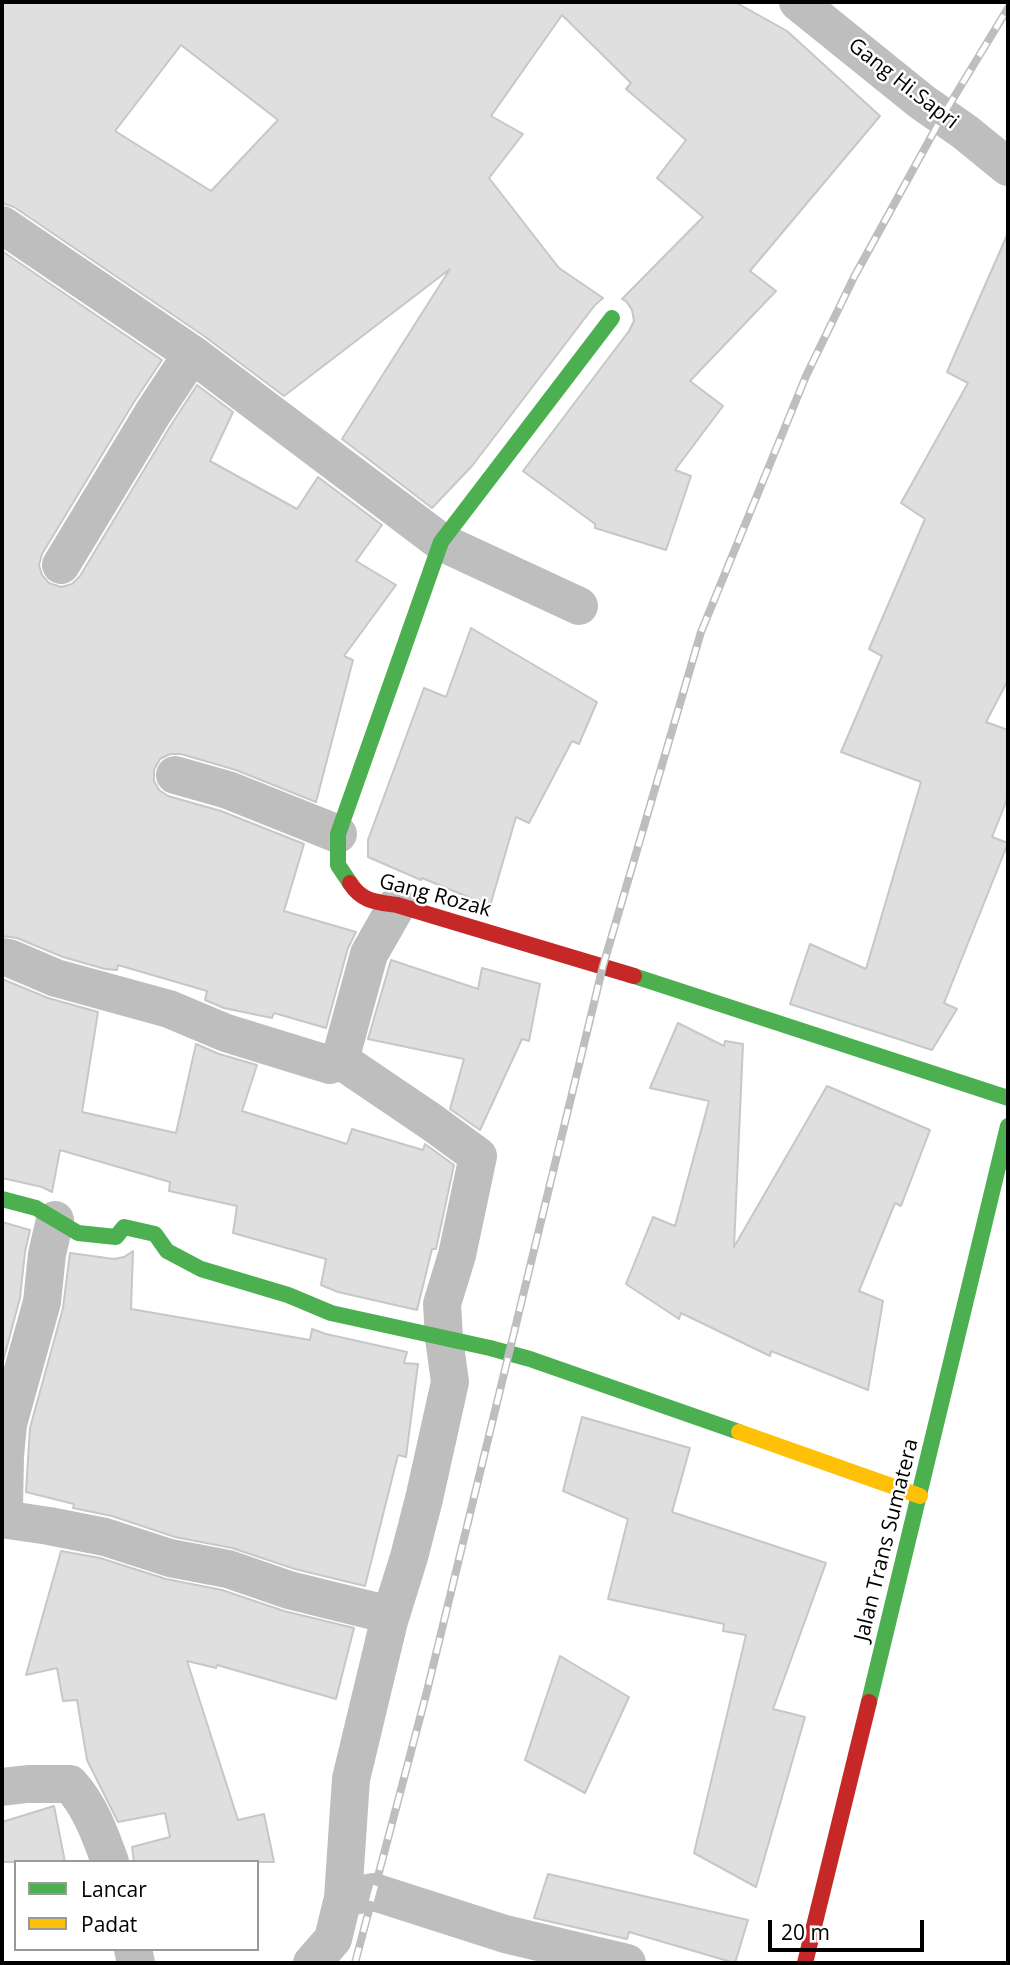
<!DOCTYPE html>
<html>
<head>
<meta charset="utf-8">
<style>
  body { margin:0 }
  #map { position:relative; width:1010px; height:1965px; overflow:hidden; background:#fff; font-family:"Open Sans",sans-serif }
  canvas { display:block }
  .frame { position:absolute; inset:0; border:4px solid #000; pointer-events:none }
  .legend { position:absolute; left:14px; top:1860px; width:245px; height:91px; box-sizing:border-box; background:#fff; border:2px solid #999; margin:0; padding:9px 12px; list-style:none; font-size:21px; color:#000 }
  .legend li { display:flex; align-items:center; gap:14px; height:35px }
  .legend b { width:35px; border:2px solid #999 }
  .scale { position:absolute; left:768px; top:1920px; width:156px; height:32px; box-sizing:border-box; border:4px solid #000; border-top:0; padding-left:9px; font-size:21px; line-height:24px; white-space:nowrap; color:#000; -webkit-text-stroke:5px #fff; paint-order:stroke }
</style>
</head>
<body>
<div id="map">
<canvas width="1010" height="1965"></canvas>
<div class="frame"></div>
<ul class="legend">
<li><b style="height:9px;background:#4caf50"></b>Lancar</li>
<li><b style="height:9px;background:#ffc107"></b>Padat</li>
</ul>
<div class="scale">20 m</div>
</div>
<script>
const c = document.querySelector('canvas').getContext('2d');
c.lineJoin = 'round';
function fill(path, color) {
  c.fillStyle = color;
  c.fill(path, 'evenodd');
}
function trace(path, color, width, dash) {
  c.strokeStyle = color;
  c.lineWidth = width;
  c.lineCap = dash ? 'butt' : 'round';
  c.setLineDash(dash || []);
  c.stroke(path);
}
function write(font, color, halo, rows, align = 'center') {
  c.font = font + ' "Open Sans",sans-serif';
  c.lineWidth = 5;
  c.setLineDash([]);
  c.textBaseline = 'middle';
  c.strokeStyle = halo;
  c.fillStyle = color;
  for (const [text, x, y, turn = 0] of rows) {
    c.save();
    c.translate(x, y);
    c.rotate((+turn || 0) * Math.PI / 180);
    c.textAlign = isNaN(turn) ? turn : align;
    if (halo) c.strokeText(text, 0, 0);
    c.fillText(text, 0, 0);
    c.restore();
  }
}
const building = new Path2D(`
  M 2,2 L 735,2 L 787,31 L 880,116 L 750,271 L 776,291 L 690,381 L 723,406 L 675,470 L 691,476 L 666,550 L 595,528 L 595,524 L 523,471 L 629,331 L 634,321 L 632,310 L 626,301 L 622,299 L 703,217 L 657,178 L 686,140 L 626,89 L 631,83 L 562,15 L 491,116 L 523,134 L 489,178 L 559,268 L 603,298 L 595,305 L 472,466 L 432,508 L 342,439 L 450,269 L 284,396 L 204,336 L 14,207 L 2,203 ZM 181,45 L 278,120 L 211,191 L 115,131 Z
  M 1008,233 L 1008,680 L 986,722 L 1008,730 L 1008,797 L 992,837 L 1008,843 L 944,1003 L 957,1009 L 932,1050 L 790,1004 L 810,944 L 866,969 L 921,782 L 841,752 L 882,656 L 869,649 L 925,519 L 901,503 L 968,383 L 947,372 Z
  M 2,251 L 162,360 L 134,402 L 42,554 L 39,565 L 42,575 L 49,583 L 61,587 L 72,584 L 80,576 L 171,425 L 197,385 L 233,412 L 210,461 L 297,509 L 318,477 L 382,525 L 356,561 L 396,585 L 344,656 L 353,660 L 316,802 L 236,770 L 181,754 L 170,754 L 160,759 L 154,770 L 154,781 L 159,790 L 168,796 L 221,811 L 304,844 L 284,911 L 356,932 L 348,948 L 326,1028 L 274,1013 L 272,1018 L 224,1008 L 205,1000 L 207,991 L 118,965 L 117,970 L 105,969 L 63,957 L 17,938 L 2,936 Z
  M 471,628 L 597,702 L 579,744 L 572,741 L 529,823 L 516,817 L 490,906 L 422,878 L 421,880 L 368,857 L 368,840 L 424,688 L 446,697 Z
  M 391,960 L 478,989 L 482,968 L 540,984 L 529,1041 L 522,1039 L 480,1130 L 450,1109 L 464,1059 L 368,1039 Z
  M 2,979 L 48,998 L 98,1012 L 82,1112 L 176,1133 L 196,1044 L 219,1054 L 257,1065 L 242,1111 L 347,1144 L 352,1129 L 423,1150 L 425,1144 L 454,1165 L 436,1249 L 432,1249 L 417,1310 L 338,1292 L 321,1285 L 326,1259 L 233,1233 L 237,1206 L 169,1191 L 170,1182 L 60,1150 L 52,1192 L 42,1187 L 2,1178 Z
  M 678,1023 L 724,1046 L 725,1041 L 743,1044 L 734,1247 L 827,1086 L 930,1130 L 901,1206 L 895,1203 L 859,1291 L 883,1301 L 868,1390 L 771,1351 L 770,1356 L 681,1313 L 679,1319 L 626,1284 L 653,1217 L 675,1226 L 709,1101 L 650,1088 Z
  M 2,1222 L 30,1230 L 25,1252 L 20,1298 L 2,1365 Z
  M 133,1251 L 131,1309 L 310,1340 L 312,1329 L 326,1334 L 407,1352 L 404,1363 L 418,1364 L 406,1457 L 398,1455 L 365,1586 L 295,1569 L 232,1548 L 175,1537 L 112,1516 L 73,1508 L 74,1504 L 26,1492 L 30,1428 L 63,1308 L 70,1253 L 114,1259 L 124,1257 Z
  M 582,1417 L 690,1448 L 672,1512 L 826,1563 L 773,1709 L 805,1717 L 756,1887 L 694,1853 L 746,1635 L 723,1631 L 724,1624 L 608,1599 L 628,1519 L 563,1491 Z
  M 61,1551 L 100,1558 L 166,1579 L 222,1590 L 284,1611 L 354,1628 L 336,1699 L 217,1665 L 216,1668 L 187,1661 L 238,1820 L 264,1814 L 274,1862 L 134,1862 L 132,1847 L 170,1837 L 165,1813 L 118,1822 L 87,1760 L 77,1700 L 63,1701 L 57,1668 L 26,1675 Z
  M 560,1656 L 629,1697 L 585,1793 L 525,1760 Z
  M 54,1806 L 65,1862 L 2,1862 L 2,1822 Z
  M 548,1874 L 748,1920 L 735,1963 L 629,1932 L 627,1939 L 534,1918 Z`);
fill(building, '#dfdfdf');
trace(building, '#c7c7c7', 2);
trace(new Path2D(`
  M 798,2 L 922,102 L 965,132 L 1008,167
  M 2,225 L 192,354 L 441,542 L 579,606
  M 61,565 L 153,413 L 192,354
  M 175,775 L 228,790 L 338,834
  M 2,957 L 9,958 L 56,978 L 169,1009 L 226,1033 L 330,1065 L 340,1060 L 369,954 L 397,905
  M 340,1060 L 433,1123 L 478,1156 L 457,1255 L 442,1304 L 444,1338 L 450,1382 L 424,1499 L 409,1557 L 389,1621
  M 2,1518 L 4,1509 L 5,1456 L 8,1424 L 42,1302 L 47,1254 L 55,1220
  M 2,1519 L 49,1526 L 105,1537 L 170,1558 L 228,1569 L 289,1590 L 382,1613 L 389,1621 L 351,1779 L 343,1898
  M 2,1787 L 28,1784 L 70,1784 C 90,1806 100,1834 110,1862
  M 133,1949 L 136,1963
  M 312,1963 L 333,1939 L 343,1898 L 374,1892 L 505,1934 L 627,1963`), '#bebebe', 38);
trace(new Path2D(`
  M 350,883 L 338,865 L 338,834 L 441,542 L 612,318
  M 634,976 L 1008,1098
  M 2,1199 L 36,1208 L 78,1233 L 116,1237 L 124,1227 L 155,1234 L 167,1251 L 201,1269 L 288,1295 L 331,1313 L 490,1348 L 530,1359 L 739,1432
  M 869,1702 L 1008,1126`), '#4caf50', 16);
trace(new Path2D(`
  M 739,1432 L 920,1496`), '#ffc107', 16);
trace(new Path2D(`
  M 350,883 C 362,902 377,902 397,905 L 634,976
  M 805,1963 L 869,1702`), '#c62828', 16);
const rail = new Path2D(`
  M 355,1963 L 426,1695 L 603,966 L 701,632 L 806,376 L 854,277 L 942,117 L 1008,8`);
trace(rail, '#bebebe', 8);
trace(rail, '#fff', 5, [16]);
write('21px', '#000', '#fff', [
  ["Gang Hi.Sapri",903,84,38],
  ["Gang Rozak",435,896,15],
  ["Jalan Trans Sumatera",887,1540,-76]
]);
</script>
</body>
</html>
